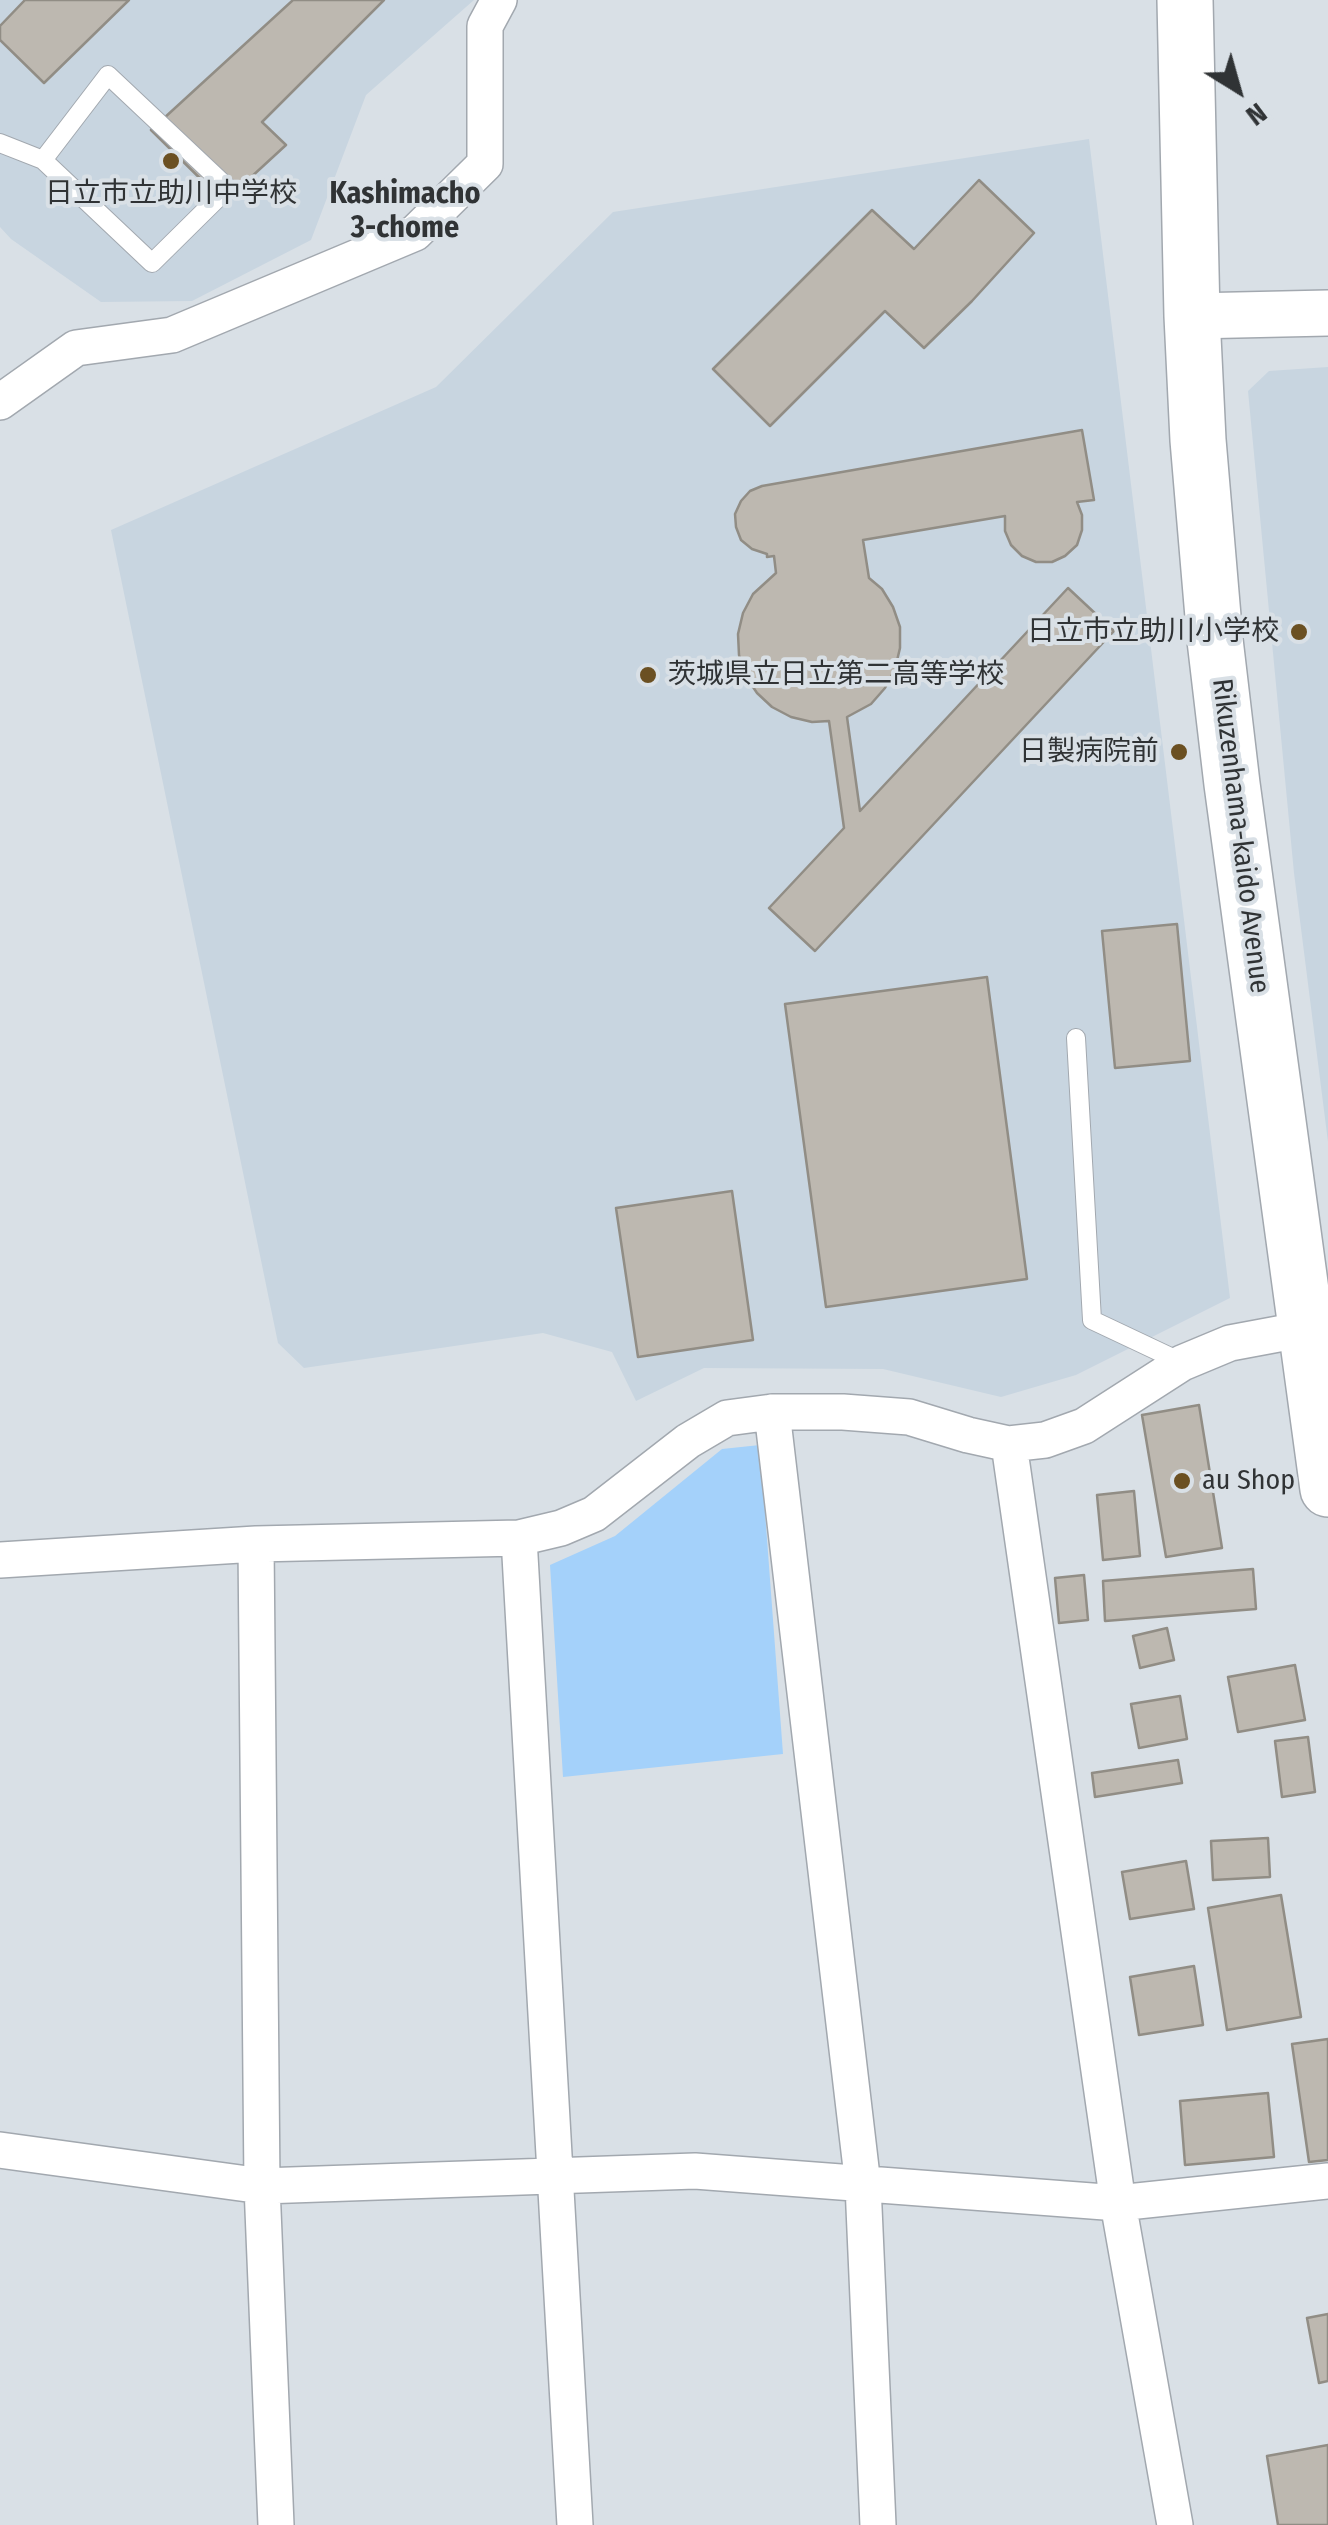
<!DOCTYPE html>
<html>
<head>
<meta charset="utf-8">
<style>
  body { margin:0 }
  #map { position:relative; width:1328px; height:2525px; overflow:hidden; background:#d9e0e6; font-family:"Fira Sans Condensed",sans-serif }
  canvas { display:block }
  .north { position:absolute; left:1188px; top:40px; width:100px; height:100px; -webkit-text-stroke:8px #d9e0e6; paint-order:stroke; rotate:143deg; font-size:28px; font-weight:700; line-height:40px; text-align:center; color:#303335 }
  .north::after { content:''; display:block; margin:auto; width:35px; height:45px; background:#303335; clip-path:polygon(50% 0,100% 100%,50% 72%,0 100%) }
</style>
</head>
<body>
<div id="map">
<canvas width="1328" height="2525"></canvas>
<div class="north">N</div>
</div>
<script>
const c = document.querySelector('canvas').getContext('2d');
c.lineJoin = 'round';
function fill(path, color) {
  c.fillStyle = color;
  c.fill(path, 'evenodd');
}
function trace(path, color, width, dash) {
  c.strokeStyle = color;
  c.lineWidth = width;
  c.lineCap = dash ? 'butt' : 'round';
  c.setLineDash(dash || []);
  c.stroke(path);
}
function write(font, color, halo, rows, align = 'center') {
  c.font = font + ' "Fira Sans Condensed","Noto Sans JP",sans-serif';
  c.lineWidth = 8;
  c.setLineDash([]);
  c.textBaseline = 'middle';
  c.strokeStyle = halo;
  c.fillStyle = color;
  for (const [text, x, y, turn = 0] of rows) {
    c.save();
    c.translate(x, y);
    c.rotate((+turn || 0) * Math.PI / 180);
    c.textAlign = isNaN(turn) ? turn : align;
    if (halo) c.strokeText(text, 0, 0);
    c.fillText(text, 0, 0);
    c.restore();
  }
}
fill(new Path2D(`
  M 0,0 L 474,0 L 366,95 L 311,240 L 192,301 L 101,302 L 11,239 L 0,227 Z
  M 1089,139 L 1230,1298 L 1076,1375 L 1001,1397 L 883,1369 L 704,1368 L 636,1401 L 612,1352 L 543,1333 L 304,1368 L 278,1343 L 111,530 L 436,387 L 613,212 Z
  M 1328,367 L 1328,1142 L 1294,873 L 1248,391 L 1269,371 Z`), '#c8d5e0');
fill(new Path2D(`
  M 760,1445 L 783,1754 L 563,1777 L 550,1565 L 615,1536 L 722,1449 Z`), '#a4d1fa');
const building = new Path2D(`
  M 25,0 L 129,0 L 44,83 L 0,40 L 0,26 Z
  M 293,0 L 384,0 L 262,122 L 286,145 L 224,202 L 151,130 Z
  M 979,180 L 1034,233 L 972,301 L 924,348 L 885,311 L 770,426 L 713,369 L 872,210 L 914,249 Z
  M 1082,430 L 1094,500 L 1077,502 L 1082,515 L 1082,530 L 1077,545 L 1065,556 L 1052,562 L 1036,562 L 1022,556 L 1011,545 L 1005,531 L 1005,516 L 863,540 L 869,578 L 882,589 L 893,607 L 900,627 L 900,648 L 895,669 L 885,688 L 871,704 L 847,717 L 860,811 L 1068,588 L 1114,631 L 815,951 L 769,908 L 844,828 L 829,721 L 812,722 L 791,717 L 772,707 L 757,693 L 745,675 L 739,655 L 738,634 L 743,613 L 753,594 L 776,573 L 774,556 L 767,557 L 767,554 L 752,549 L 741,540 L 736,527 L 735,514 L 741,501 L 750,491 L 762,486 Z
  M 1177,924 L 1190,1061 L 1115,1068 L 1102,931 Z
  M 987,977 L 1027,1279 L 826,1307 L 785,1004 Z
  M 732,1191 L 753,1340 L 638,1357 L 616,1208 Z
  M 1199,1405 L 1222,1548 L 1166,1557 L 1142,1415 Z
  M 1134,1491 L 1140,1556 L 1103,1560 L 1097,1495 Z
  M 1253,1569 L 1256,1609 L 1105,1621 L 1103,1581 Z
  M 1084,1575 L 1088,1620 L 1059,1623 L 1055,1578 Z
  M 1167,1628 L 1174,1660 L 1140,1668 L 1133,1636 Z
  M 1295,1665 L 1305,1720 L 1238,1732 L 1228,1677 Z
  M 1180,1696 L 1187,1739 L 1139,1748 L 1131,1704 Z
  M 1308,1737 L 1315,1792 L 1282,1797 L 1275,1741 Z
  M 1178,1760 L 1182,1783 L 1095,1797 L 1092,1773 Z
  M 1268,1838 L 1270,1877 L 1213,1880 L 1211,1841 Z
  M 1186,1861 L 1194,1909 L 1130,1919 L 1122,1872 Z
  M 1281,1895 L 1301,2017 L 1227,2030 L 1208,1908 Z
  M 1194,1966 L 1203,2025 L 1139,2035 L 1130,1977 Z
  M 1328,2039 L 1328,2160 L 1309,2162 L 1292,2044 Z
  M 1268,2093 L 1274,2157 L 1185,2165 L 1180,2101 Z
  M 1328,2314 L 1328,2381 L 1319,2383 L 1307,2318 Z
  M 1328,2445 L 1328,2525 L 1278,2525 L 1267,2456 Z`);
fill(building, '#bdb8b0');
trace(building, '#918d85', 2.5);
const service = new Path2D(`
  M 0,143 L 43,160 L 152,263 L 228,188 L 108,75 L 43,160
  M 1076,1038 L 1092,1320 L 1181,1362`);
const minor = new Path2D(`
  M 0,402 L 76,348 L 172,335 L 415,233 L 485,164 L 485,26 L 499,0
  M 772,1412 L 863,2185 L 878,2525
  M 1009,1444 L 1118,2203 L 1175,2525
  M 519,1538 L 575,2525
  M 256,1544 L 262,2186 L 276,2525
  M 0,1560 L 256,1544 L 519,1538 L 561,1528 L 594,1514 L 688,1441 L 727,1418 L 772,1412 L 843,1412 L 909,1417 L 968,1435 L 1009,1444 L 1045,1440 L 1084,1426 L 1182,1363 L 1230,1343 L 1305,1329
  M 0,2150 L 262,2186 L 695,2171 L 1118,2203 L 1328,2181`);
const tertiary = new Path2D(`
  M 1192,316 L 1328,313`);
const trunk = new Path2D(`
  M 1185,0 L 1192,316 L 1198,440 L 1215,640 L 1232,784 L 1328,1489`);
trace(service, '#a2a8af', 20);
trace(minor, '#a2a8af', 38);
trace(tertiary, '#a2a8af', 48);
trace(trunk, '#a2a8af', 58);
trace(service, '#fff', 18);
trace(minor, '#fff', 35);
trace(tertiary, '#fff', 45);
trace(trunk, '#fff', 55);
for (const [x, y, r, color] of [
  [171,161,10,"#6b5022"],
  [1299,632,10,"#6b5022"],
  [648,675,10,"#6b5022"],
  [1179,752,10,"#6b5022"],
  [1182,1481,10,"#6b5022"]
]) {
  const dot = new Path2D();
  dot.arc(x, y, r, 0, 2 * Math.PI);
  c.fillStyle = color;
  c.fill(dot);
  trace(dot, '#d9e0e6', 4);
}
write('28px', '#303335', '#d9e0e6', [
  ["日立市立助川中学校",171,194,"center"],
  ["日立市立助川小学校",1279,632],
  ["茨城県立日立第二高等学校",668,675,"left"],
  ["日製病院前",1159,752],
  ["au Shop",1202,1481,"left"]
], 'right');
write('28px', '#303335', '#d9e0e6', [
  ["Rikuzenhama-kaido Avenue",1240,836,83]
]);
write('bold 30px', '#303335', '#d9e0e6', [
  ["Kashimacho",405,195],
  ["3-chome",405,229]
]);
</script>
</body>
</html>
